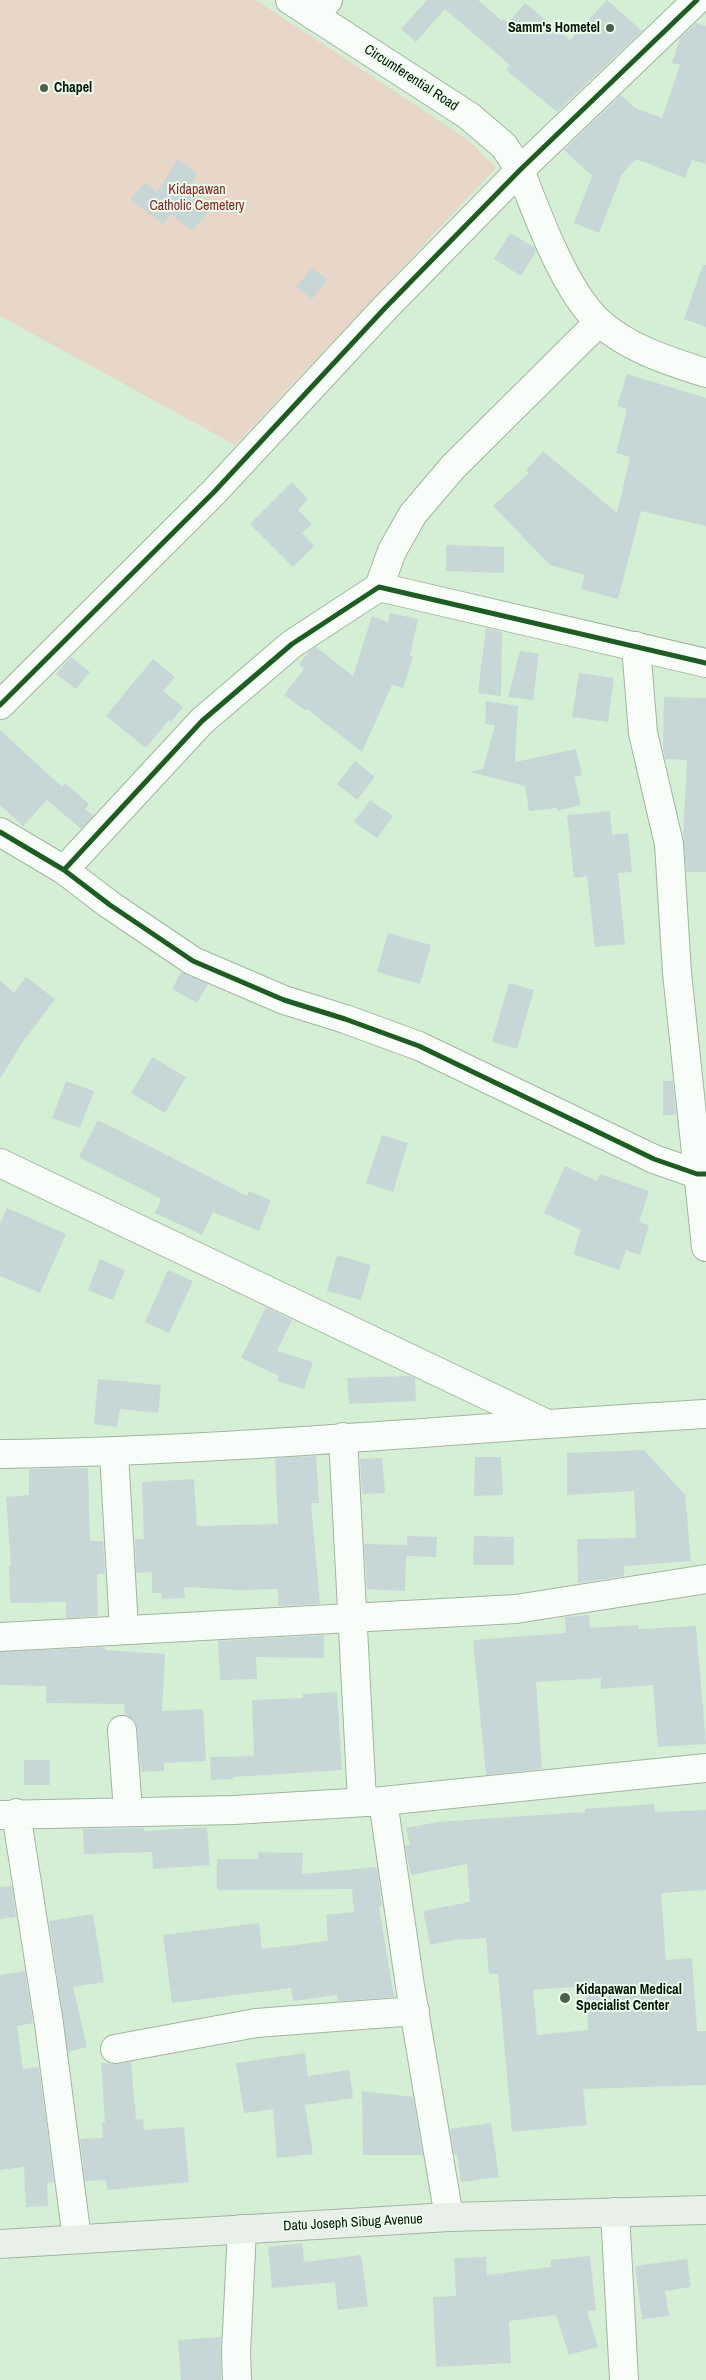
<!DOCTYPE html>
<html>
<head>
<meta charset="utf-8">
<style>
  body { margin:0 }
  canvas { display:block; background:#d5efd5 }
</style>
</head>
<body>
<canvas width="706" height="2380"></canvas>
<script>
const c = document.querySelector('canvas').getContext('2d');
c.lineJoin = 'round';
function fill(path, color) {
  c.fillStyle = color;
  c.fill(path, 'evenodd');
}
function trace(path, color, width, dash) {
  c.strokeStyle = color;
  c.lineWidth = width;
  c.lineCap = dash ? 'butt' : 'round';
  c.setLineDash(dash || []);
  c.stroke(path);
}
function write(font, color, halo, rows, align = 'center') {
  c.font = font + ' "Archivo Narrow",sans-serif';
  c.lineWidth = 4;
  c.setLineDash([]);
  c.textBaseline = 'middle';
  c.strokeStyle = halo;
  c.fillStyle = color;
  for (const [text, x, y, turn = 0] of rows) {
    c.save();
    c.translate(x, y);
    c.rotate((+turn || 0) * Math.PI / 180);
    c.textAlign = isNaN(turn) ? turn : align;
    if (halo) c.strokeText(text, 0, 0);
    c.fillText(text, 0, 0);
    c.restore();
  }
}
fill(new Path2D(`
  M 0,0 L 256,0 L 467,139 L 496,168 L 235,445 L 0,316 Z`), '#e8d7c8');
fill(new Path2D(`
  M 427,0 L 478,0 L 502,21 L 503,19 L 508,23 L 525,3 L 570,40 L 607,0 L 642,31 L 557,112 L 506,70 L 510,65 L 445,9 L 416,42 L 401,29 Z
  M 696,23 L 706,26 L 706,164 L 692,160 L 685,178 L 636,159 L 622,174 L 599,233 L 574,223 L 592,176 L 564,150 L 621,95 L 635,108 L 662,118 L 680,65 L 672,63 L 680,38 Z
  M 178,159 L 197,173 L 191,189 L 212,208 L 192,231 L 171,214 L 163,224 L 130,199 L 146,182 L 157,192 Z
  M 510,233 L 534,247 L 536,251 L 521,276 L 494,259 Z
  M 703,265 L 706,265 L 706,327 L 684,319 Z
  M 312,268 L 328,280 L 312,299 L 296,287 Z
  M 627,374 L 706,398 L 706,526 L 641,511 L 618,599 L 581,589 L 585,575 L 550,565 L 493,506 L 529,473 L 526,471 L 543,451 L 617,513 L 630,457 L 616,453 L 627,409 L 617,406 Z
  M 292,482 L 308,499 L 298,510 L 312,524 L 302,533 L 314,546 L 293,567 L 250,524 Z
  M 446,545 L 504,547 L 504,573 L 446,571 Z
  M 390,613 L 418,619 L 410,656 L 413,657 L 403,688 L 392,685 L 362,752 L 307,709 L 306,711 L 284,695 L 304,669 L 299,664 L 309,651 L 316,647 L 353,676 L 372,616 L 388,622 Z
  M 486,628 L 502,632 L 501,696 L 478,693 Z
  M 520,651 L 539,654 L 533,700 L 508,697 Z
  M 71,657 L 90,672 L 76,689 L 56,674 Z
  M 153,659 L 175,677 L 163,691 L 183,707 L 171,722 L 169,720 L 146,748 L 106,716 Z
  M 579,673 L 614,678 L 608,722 L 572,717 Z
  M 664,697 L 706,698 L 706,872 L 686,872 L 683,835 L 687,760 L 665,759 L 663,748 Z
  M 486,701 L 518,706 L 515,762 L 576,749 L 582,775 L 574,777 L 581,805 L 557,811 L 557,808 L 529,811 L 525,786 L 470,772 L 483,769 L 495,725 L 485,724 Z
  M 0,730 L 62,787 L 65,783 L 89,804 L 85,809 L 93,816 L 81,829 L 47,800 L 23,826 L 0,805 Z
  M 355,761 L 375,777 L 357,800 L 337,784 Z
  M 370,800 L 393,816 L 377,838 L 354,822 Z
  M 610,811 L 612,835 L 628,833 L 632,872 L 618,873 L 625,944 L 595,947 L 587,876 L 574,878 L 567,815 Z
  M 388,933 L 431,945 L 420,984 L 377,972 Z
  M 181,972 L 208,984 L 197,1003 L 172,989 Z
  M 26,977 L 55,999 L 22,1043 L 0,1079 L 0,980 L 14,993 Z
  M 509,983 L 534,990 L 517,1049 L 492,1042 Z
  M 152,1057 L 186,1077 L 165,1113 L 131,1093 Z
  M 66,1081 L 94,1091 L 80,1128 L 52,1118 Z
  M 663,1081 L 673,1081 L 676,1115 L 663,1115 Z
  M 98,1120 L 247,1196 L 249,1191 L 271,1200 L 259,1231 L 213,1212 L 202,1235 L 155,1213 L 161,1199 L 79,1157 Z
  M 382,1135 L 408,1143 L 393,1192 L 366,1183 Z
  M 565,1166 L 597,1181 L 600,1174 L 649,1191 L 639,1222 L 649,1225 L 640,1255 L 626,1250 L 619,1270 L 573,1254 L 581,1230 L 544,1213 Z
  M 7,1208 L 66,1234 L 40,1293 L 0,1276 L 0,1224 Z
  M 337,1255 L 371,1265 L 361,1300 L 327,1291 Z
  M 100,1259 L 125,1270 L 113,1300 L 88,1290 Z
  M 168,1270 L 193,1281 L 169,1333 L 145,1322 Z
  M 266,1307 L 292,1320 L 277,1351 L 313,1362 L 304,1389 L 277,1381 L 279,1376 L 241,1358 Z
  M 410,1376 L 415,1378 L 416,1401 L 349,1404 L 347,1378 Z
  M 98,1379 L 161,1385 L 158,1413 L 120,1409 L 117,1427 L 94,1424 Z
  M 644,1450 L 685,1495 L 691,1561 L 624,1566 L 624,1576 L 578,1583 L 577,1539 L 636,1538 L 634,1491 L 567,1495 L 567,1453 Z
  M 316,1456 L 319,1503 L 311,1503 L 320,1604 L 278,1606 L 278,1589 L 240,1590 L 184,1587 L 185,1598 L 162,1599 L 161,1593 L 152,1593 L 152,1572 L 136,1573 L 135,1539 L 144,1539 L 142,1482 L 194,1479 L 197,1526 L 278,1524 L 275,1458 Z
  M 475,1457 L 501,1457 L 503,1495 L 474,1496 Z
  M 382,1458 L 385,1493 L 362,1494 L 360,1459 Z
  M 88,1468 L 90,1541 L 103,1541 L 105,1574 L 97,1574 L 98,1616 L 66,1618 L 66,1602 L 10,1603 L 9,1566 L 11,1566 L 6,1497 L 29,1495 L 29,1469 Z
  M 407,1536 L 437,1537 L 436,1557 L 406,1556 L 405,1591 L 367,1589 L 364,1544 L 407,1545 Z
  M 474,1536 L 514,1537 L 514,1565 L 473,1565 Z
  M 589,1615 L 590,1628 L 638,1625 L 639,1629 L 696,1626 L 706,1744 L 658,1747 L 653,1685 L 601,1689 L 601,1678 L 536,1682 L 542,1769 L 486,1775 L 473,1640 L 566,1633 L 565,1617 Z
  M 324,1635 L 324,1658 L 256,1657 L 257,1679 L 220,1680 L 218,1641 Z
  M 105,1647 L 105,1650 L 165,1654 L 162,1711 L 203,1709 L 206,1761 L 164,1763 L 164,1771 L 141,1772 L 137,1728 L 135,1721 L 125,1715 L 124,1704 L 46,1703 L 46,1686 L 0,1685 L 0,1652 Z
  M 337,1692 L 342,1770 L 233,1777 L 233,1779 L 211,1780 L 210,1757 L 254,1756 L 252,1700 L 303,1698 L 303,1694 Z
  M 24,1760 L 50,1760 L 50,1785 L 24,1785 Z
  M 654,1804 L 655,1812 L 706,1810 L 706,1890 L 661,1893 L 666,1960 L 692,1958 L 697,2031 L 706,2031 L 706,2085 L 583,2089 L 587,2125 L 512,2132 L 498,1974 L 489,1974 L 486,1938 L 454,1940 L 430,1945 L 423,1911 L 470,1902 L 467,1864 L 411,1875 L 405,1846 L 410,1845 L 406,1828 L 438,1822 L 585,1812 L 585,1809 ZM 586,1986 L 588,2030 L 537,2035 L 533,1990 Z
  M 207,1827 L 210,1865 L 153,1869 L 152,1852 L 84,1854 L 83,1829 L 144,1828 L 144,1831 Z
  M 258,1852 L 303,1853 L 302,1874 L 377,1867 L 382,1906 L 379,1907 L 394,1997 L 342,2001 L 338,2001 L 337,1995 L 293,2001 L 291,1988 L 172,2003 L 163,1935 L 259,1923 L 262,1949 L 328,1941 L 326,1915 L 354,1912 L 352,1889 L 217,1890 L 217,1859 L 258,1859 Z
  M 12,1886 L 16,1917 L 0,1919 L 0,1887 Z
  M 93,1914 L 104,1982 L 73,1987 L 87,2047 L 68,2052 L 49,1921 Z
  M 25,1971 L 33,2023 L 17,2026 L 23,2069 L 39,2067 L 54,2182 L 47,2183 L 48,2206 L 26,2207 L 24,2167 L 0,2170 L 0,1975 Z
  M 305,2053 L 308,2076 L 349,2070 L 353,2098 L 305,2105 L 313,2154 L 277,2158 L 273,2109 L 244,2113 L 236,2063 Z
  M 131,2062 L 136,2120 L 143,2119 L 144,2130 L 184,2127 L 189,2182 L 107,2190 L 106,2180 L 85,2181 L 80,2139 L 103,2138 L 102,2122 L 105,2122 L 101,2063 L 117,2064 Z
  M 362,2091 L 413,2097 L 423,2155 L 363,2155 Z
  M 491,2123 L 499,2177 L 461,2182 L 457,2155 L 454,2155 L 450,2129 Z
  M 302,2243 L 304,2262 L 361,2255 L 368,2306 L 338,2310 L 335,2282 L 272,2288 L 268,2247 Z
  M 590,2256 L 596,2310 L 587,2311 L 598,2347 L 569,2355 L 556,2315 L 509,2321 L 511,2363 L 436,2367 L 433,2297 L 456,2296 L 454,2258 L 486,2257 L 487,2275 L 551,2267 L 551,2260 Z
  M 687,2259 L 691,2287 L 665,2291 L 669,2316 L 642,2319 L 635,2266 Z
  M 221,2337 L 221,2380 L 181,2380 L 178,2340 Z`), '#c7d7d7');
const minor = new Path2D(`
  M 314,16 L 328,0
  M 520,170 C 537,214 565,291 599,322 C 629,349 669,361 706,373
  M 379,587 L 392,551 L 413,514 L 453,467 L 599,322
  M 636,646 L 643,733 L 669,844 L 677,973 L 706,1247
  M 0,832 L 64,870 L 110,905 L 193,961 L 284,1000 L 345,1019 L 419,1046 L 654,1159 L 697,1174 L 706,1174
  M 64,870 L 202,721 L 292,644 L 379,587 L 706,663
  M 0,1163 L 543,1422
  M 343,1437 L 362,1801
  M 114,1453 L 124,1629
  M 0,1454 C 236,1451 471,1427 706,1414
  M 0,1637 L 516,1609 L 706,1579
  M 122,1730 L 128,1811
  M 383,1801 L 410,1986 L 449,2217
  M 16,1813 L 49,2024 L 77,2239
  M 0,1815 L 234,1810 L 383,1801 L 706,1768
  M 115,2049 L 256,2023 L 415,2011
  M 615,2212 L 624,2380
  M 237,2380 L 236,2352 L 242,2229`);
const tertiary = new Path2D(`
  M 290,0 L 469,116 L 504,146 L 520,170
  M 0,705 L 214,492 L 385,308 L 520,170 L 697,0`);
const secondary = new Path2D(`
  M 0,2244 L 449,2217 L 706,2210`);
trace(minor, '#a1b5a1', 30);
trace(tertiary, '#a1b5a1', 30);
trace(secondary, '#a1b5a1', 30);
trace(minor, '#f9fdf9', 28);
trace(tertiary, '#f9fdf9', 28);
trace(secondary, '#e9f0e9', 28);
trace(new Path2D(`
  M 0,705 L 214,492 L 385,308 L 520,170 L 697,0
  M 0,832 L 64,870 L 110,905 L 193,961 L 284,1000 L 345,1019 L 419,1046 L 654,1159 L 697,1174 L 706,1174
  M 64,870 L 202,721 L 292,644 L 379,587 L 706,663`), '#1b5e20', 5);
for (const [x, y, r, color] of [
  [610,28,5,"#4c5f4d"],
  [44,88,5,"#4c5f4d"],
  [565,1998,6,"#4c5f4d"]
]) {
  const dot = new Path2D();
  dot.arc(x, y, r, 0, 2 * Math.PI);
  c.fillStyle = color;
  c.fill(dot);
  trace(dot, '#ebfeeb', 2);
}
write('bold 14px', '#031204', '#ebfeeb', [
  ["Samm's Hometel",600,28,"right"],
  ["Chapel",54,88],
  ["Kidapawan Medical",576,1990],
  ["Specialist Center",576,2006]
], 'left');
write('14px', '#031204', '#ebfeeb', [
  ["Circumferential Road",411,78,33],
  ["Datu Joseph Sibug Avenue",353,2223,-3]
]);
write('14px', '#8e2022', '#ebfeeb', [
  ["Kidapawan",197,190],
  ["Catholic Cemetery",197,206]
]);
</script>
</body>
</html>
